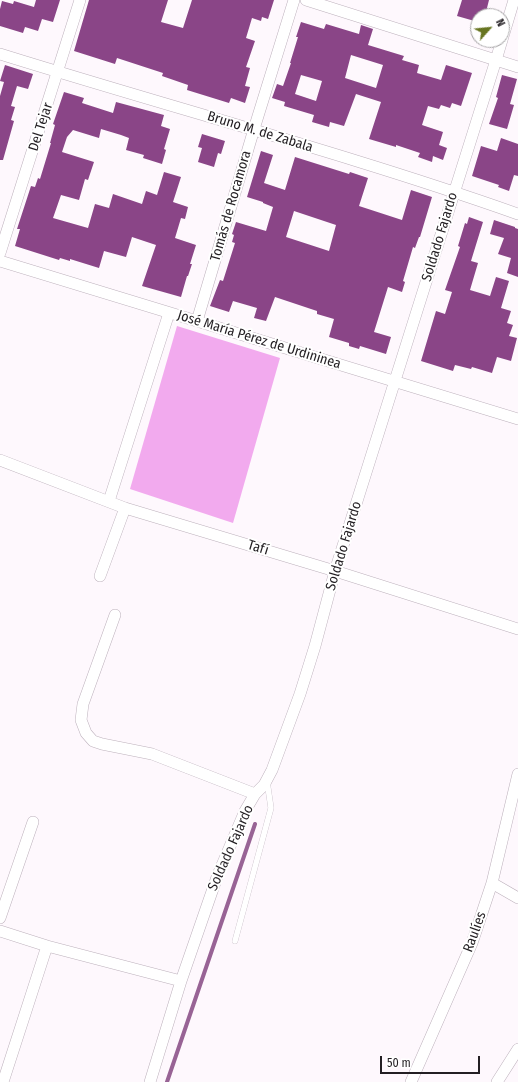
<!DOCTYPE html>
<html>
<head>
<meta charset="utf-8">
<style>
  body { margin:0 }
  #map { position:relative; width:518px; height:1082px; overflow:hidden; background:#fef8fd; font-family:"Fira Sans Condensed",sans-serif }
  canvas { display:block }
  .north { position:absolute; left:470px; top:8px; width:40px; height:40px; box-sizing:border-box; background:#fff; border:1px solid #a7a5a7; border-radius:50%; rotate:63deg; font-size:11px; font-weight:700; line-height:16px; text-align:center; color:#231f23 }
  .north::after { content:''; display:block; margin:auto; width:14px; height:18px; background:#677521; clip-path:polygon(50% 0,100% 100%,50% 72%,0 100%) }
  .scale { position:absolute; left:380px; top:1056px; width:100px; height:18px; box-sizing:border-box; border:2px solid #231f23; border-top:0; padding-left:5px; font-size:12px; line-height:14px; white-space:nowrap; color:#231f23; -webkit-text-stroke:3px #fff; paint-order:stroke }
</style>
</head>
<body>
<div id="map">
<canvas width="518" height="1082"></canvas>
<div class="north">N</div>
<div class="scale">50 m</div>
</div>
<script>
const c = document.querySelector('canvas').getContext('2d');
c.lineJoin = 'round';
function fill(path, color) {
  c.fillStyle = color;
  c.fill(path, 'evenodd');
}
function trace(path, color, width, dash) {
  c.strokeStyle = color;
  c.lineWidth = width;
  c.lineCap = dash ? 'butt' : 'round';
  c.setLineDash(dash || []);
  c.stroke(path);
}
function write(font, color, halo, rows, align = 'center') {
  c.font = font + ' "Fira Sans Condensed",sans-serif';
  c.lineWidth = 4;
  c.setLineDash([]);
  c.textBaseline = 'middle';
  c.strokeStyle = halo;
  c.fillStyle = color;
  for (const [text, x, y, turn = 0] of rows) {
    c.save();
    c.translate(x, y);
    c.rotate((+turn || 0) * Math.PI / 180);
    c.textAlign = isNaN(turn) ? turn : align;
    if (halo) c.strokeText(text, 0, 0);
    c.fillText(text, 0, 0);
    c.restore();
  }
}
fill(new Path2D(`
  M 177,326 L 280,358 L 233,523 L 130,489 Z`), '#f2aaee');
trace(new Path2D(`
  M 167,1082 L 255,824`), '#986395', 4);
fill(new Path2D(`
  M 36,0 L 60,0 L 53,22 L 42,19 L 38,31 L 25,27 L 23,33 L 0,26 L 0,9 L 2,1 L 13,4 L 14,1 L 34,7 Z
  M 89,0 L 168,0 L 161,22 L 183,28 L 192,0 L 274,0 L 268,19 L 262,17 L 261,21 L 252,18 L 246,38 L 255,41 L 246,67 L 250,68 L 245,86 L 250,87 L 245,103 L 231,98 L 229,103 L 187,90 L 188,85 L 162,76 L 163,73 L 117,58 L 115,64 L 74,51 Z
  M 462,0 L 489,0 L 485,16 L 478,16 L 478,22 L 457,16 Z
  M 301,22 L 324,29 L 326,24 L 359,34 L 361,25 L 373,29 L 368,45 L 404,56 L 402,60 L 419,65 L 417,73 L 441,80 L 446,65 L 472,73 L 461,106 L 452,103 L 450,108 L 441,105 L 439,109 L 428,106 L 422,125 L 443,132 L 439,145 L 447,148 L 443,160 L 433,156 L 432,162 L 418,157 L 420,153 L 396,145 L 396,147 L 369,139 L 381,102 L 356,94 L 344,126 L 330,122 L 329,127 L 312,122 L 314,115 L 284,106 L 285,102 L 272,98 L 277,84 L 283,86 L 291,63 L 290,63 L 298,37 L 296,37 ZM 351,55 L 383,65 L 376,88 L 345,78 ZM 301,75 L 322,81 L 316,101 L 295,94 Z
  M 5,65 L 33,74 L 28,89 L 17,86 L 11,106 L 15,107 L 11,120 L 14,121 L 3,160 L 0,160 L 0,96 L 4,82 L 0,81 Z
  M 502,75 L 517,79 L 510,104 L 514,105 L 507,129 L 489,124 L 498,98 L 496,97 Z
  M 64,92 L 84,98 L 82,103 L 113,113 L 116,102 L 164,115 L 161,126 L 170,129 L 164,149 L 166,150 L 162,164 L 143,158 L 144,155 L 126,150 L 129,138 L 121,135 L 101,129 L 99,138 L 73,130 L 67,137 L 62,152 L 94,162 L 88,180 L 85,179 L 79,200 L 61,195 L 53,218 L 88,228 L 95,204 L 109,208 L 113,194 L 142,204 L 146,191 L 157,195 L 164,172 L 181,177 L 173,202 L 188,207 L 185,219 L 181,218 L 175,238 L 196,245 L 190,264 L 192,264 L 188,276 L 187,276 L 181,297 L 142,286 L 156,245 L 132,237 L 126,257 L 104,251 L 99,268 L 70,259 L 70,261 L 60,258 L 59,260 L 15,246 L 20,229 L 17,229 L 31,186 L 35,187 L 38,178 L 40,179 L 51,143 L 50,143 L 55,125 L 53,124 Z
  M 202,134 L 225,141 L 221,154 L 218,153 L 214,167 L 198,162 L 202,148 L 198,147 Z
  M 501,138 L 518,144 L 518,176 L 514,175 L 509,191 L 498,187 L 499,185 L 472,176 L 481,146 L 497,151 Z
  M 261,151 L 273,155 L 264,183 L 285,190 L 295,157 L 349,174 L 350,172 L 368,178 L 359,206 L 402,220 L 411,190 L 432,197 L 420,237 L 419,237 L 415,248 L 413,247 L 403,281 L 405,282 L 402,292 L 388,287 L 374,332 L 391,337 L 386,354 L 360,346 L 359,349 L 349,346 L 349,343 L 329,337 L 334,319 L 317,314 L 317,311 L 275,297 L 266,321 L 254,318 L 257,308 L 233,301 L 229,312 L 210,306 L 220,280 L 223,281 L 235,243 L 232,242 L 234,235 L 232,234 L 236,222 L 266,231 L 273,207 L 263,203 L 263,202 L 247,197 ZM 294,211 L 336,225 L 329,251 L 286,237 Z
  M 469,217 L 483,222 L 471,261 L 478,263 L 470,290 L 490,296 L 496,277 L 509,281 L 501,308 L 511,311 L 507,323 L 513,325 L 509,336 L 517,338 L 511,361 L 497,357 L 492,373 L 472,367 L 471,369 L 455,365 L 453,371 L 421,361 L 436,311 L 445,314 L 452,292 L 445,290 L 460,247 L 458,246 L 465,223 L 467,224 Z
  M 494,220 L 515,227 L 515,228 L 518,229 L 518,277 L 507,273 L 511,258 L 498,254 L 504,238 L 490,234 Z`), '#8a4587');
const service = new Path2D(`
  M 235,941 L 271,808 L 267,781`);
const minor = new Path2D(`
  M 306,0 L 518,67
  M 0,54 C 173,108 348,154 518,214
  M 0,253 L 80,0
  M 0,261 L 518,419
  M 197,321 L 254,129 L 294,0
  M 0,460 L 125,508 L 335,571 L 518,629
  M 109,501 L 169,313
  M 100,576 L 125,508
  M 115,615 L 83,704 L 81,720 L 86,733 L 93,741 L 102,744 L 152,754 L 255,794
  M 492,883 L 518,898
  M 0,918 L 33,822
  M 0,931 L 47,946 L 181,981
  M 3,1082 L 47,946
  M 150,1082 L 181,981 L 217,877 L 245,811 L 255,794 L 264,785 L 272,770 L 300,694 L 315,646 L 335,571 L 496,60 L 514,0
  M 411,1082 L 472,943 L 492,883 L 518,774
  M 497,1082 L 518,1049`);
trace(service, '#bdb1bc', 6);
trace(minor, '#bdb1bc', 12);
trace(service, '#fff', 5.5);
trace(minor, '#fff', 11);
write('14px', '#231f23', '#fff', [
  ["Del Tejar",41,127,-72],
  ["Bruno M. de Zabala",260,132,17],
  ["Tomás de Rocamora",231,206,-74],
  ["Soldado Fajardo",440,237,-73],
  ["José María Pérez de Urdininea",259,340,17],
  ["Soldado Fajardo",344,546,-73],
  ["Tafí",258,548,17],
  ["Soldado Fajardo",231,848,-66],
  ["Raulíes",475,932,-70]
]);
</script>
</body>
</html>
